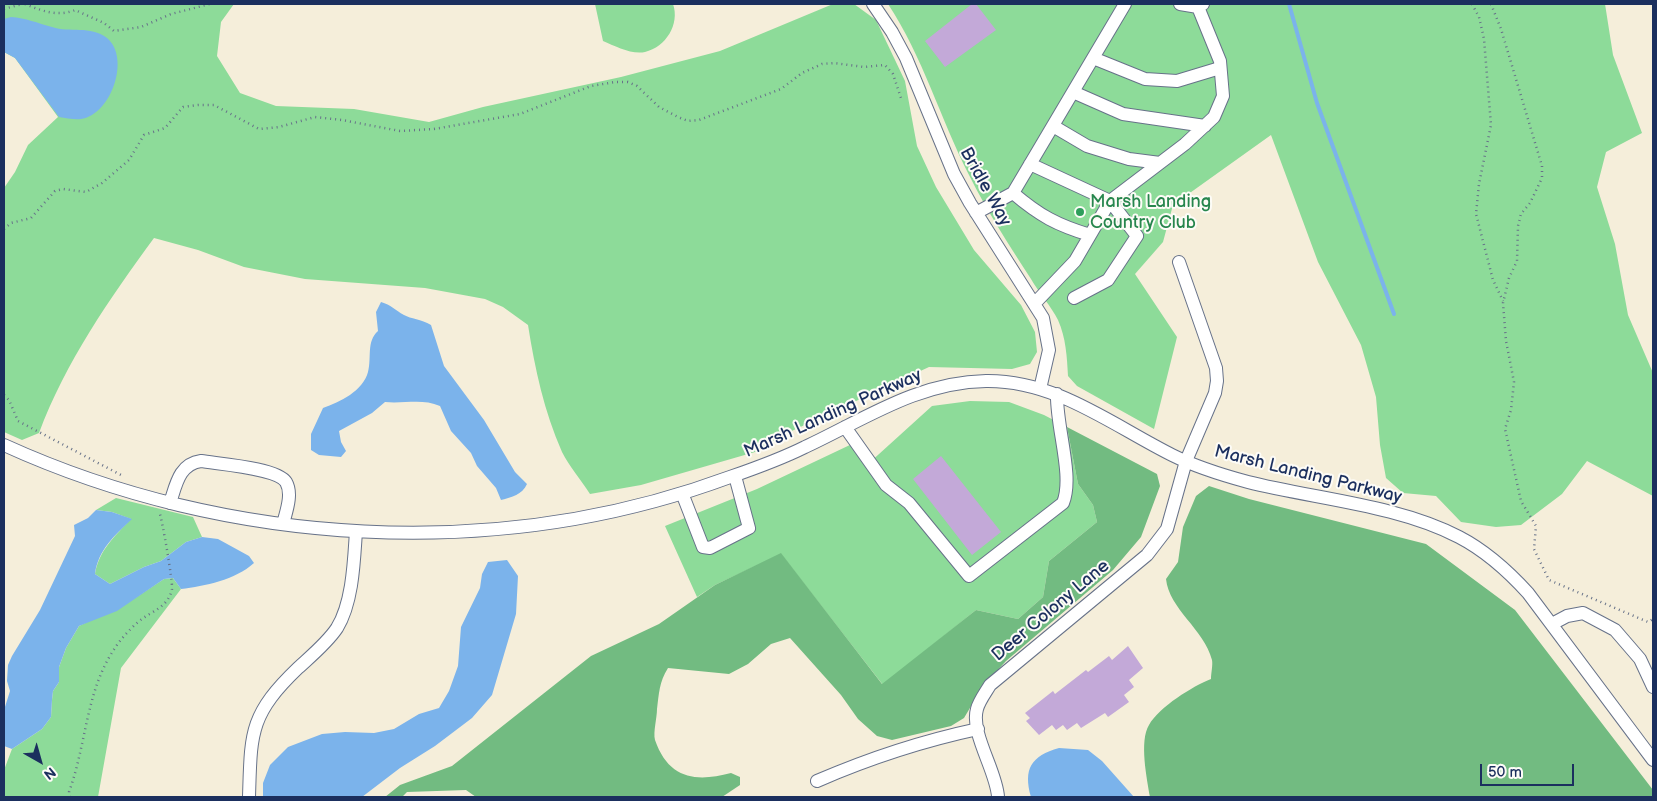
<!DOCTYPE html>
<html>
<head>
<meta charset="utf-8">
<style>
  body { margin:0 }
  #map { position:relative; width:1657px; height:801px; overflow:hidden; background:#f5eeda; font-family:"Balsamiq Sans",sans-serif }
  canvas { display:block }
  .frame { position:absolute; inset:0; border:5px solid #1b2f5e; pointer-events:none }
  .north { position:absolute; left:15px; top:736px; width:50px; height:50px; -webkit-text-stroke:4px #fdfcf7; paint-order:stroke; rotate:142deg; font-size:14px; font-weight:700; line-height:20px; text-align:center; color:#1b2f5e }
  .north::after { content:''; display:block; margin:auto; width:18px; height:22px; background:#1b2f5e; clip-path:polygon(50% 0,100% 100%,50% 72%,0 100%) }
  .scale { position:absolute; left:1480px; top:764px; width:94px; height:22px; box-sizing:border-box; border:2px solid #1b2f5e; border-top:0; padding-left:6px; font-size:15px; line-height:18px; white-space:nowrap; color:#1b2f5e; -webkit-text-stroke:4px #fdfcf7; paint-order:stroke }
</style>
</head>
<body>
<div id="map">
<canvas width="1657" height="801"></canvas>
<div class="frame"></div>
<div class="north">N</div>
<div class="scale">50 m</div>
</div>
<script>
const c = document.querySelector('canvas').getContext('2d');
c.lineJoin = 'round';
function fill(path, color) {
  c.fillStyle = color;
  c.fill(path, 'evenodd');
}
function trace(path, color, width, dash) {
  c.strokeStyle = color;
  c.lineWidth = width;
  c.lineCap = dash ? 'butt' : 'round';
  c.setLineDash(dash || []);
  c.stroke(path);
}
function write(font, color, halo, rows, align = 'center') {
  c.font = font + ' "Balsamiq Sans",sans-serif';
  c.lineWidth = 4;
  c.setLineDash([]);
  c.textBaseline = 'middle';
  c.strokeStyle = halo;
  c.fillStyle = color;
  for (const [text, x, y, turn = 0] of rows) {
    c.save();
    c.translate(x, y);
    c.rotate((+turn || 0) * Math.PI / 180);
    c.textAlign = isNaN(turn) ? turn : align;
    if (halo) c.strokeText(text, 0, 0);
    c.fillText(text, 0, 0);
    c.restore();
  }
}
fill(new Path2D(`
  M 4,4 L 234,4 L 221,22 L 217,56 L 240,93 L 276,106 L 354,109 L 429,122 L 483,107 L 621,77 L 720,51 L 833,4 L 854,4 L 876,20 L 905,81 L 917,146 L 936,187 L 974,250 L 1021,305 L 1035,332 L 1037,352 L 1030,364 L 1012,369 L 929,367 L 781,436 L 755,452 L 641,485 L 590,494 C 581,480 569,466 562,452 C 544,411 535,369 528,325 L 503,307 L 485,299 L 425,288 L 305,279 L 244,267 L 198,250 L 154,238 C 110,298 65,363 39,433 L 22,440 L 4,432 L 4,188 L 15,172 L 28,145 L 58,117 L 15,58 L 4,52 Z
  M 595,4 L 673,4 C 680,24 666,47 645,52 C 632,55 615,46 603,41 Z
  M 888,4 L 1605,4 L 1613,55 L 1642,133 L 1606,152 L 1597,187 L 1615,244 L 1628,315 L 1653,373 L 1653,496 L 1587,461 L 1562,494 L 1521,525 L 1496,527 L 1461,522 L 1436,496 L 1403,493 L 1386,478 L 1380,445 L 1376,397 L 1361,345 L 1318,262 L 1271,135 L 1173,205 L 1163,242 L 1135,274 L 1177,337 L 1154,429 L 1077,386 L 1068,376 C 1067,357 1066,338 1058,320 C 1051,306 1039,293 1031,279 C 1009,245 987,211 969,175 C 940,118 923,57 888,4 Z
  M 970,401 L 1009,402 L 1044,415 L 1067,427 L 1078,484 L 1093,505 L 1097,522 L 1049,561 L 1043,597 L 1018,619 L 976,610 L 883,685 L 781,554 L 715,585 L 697,597 L 665,526 L 757,489 L 852,444 L 868,464 L 932,406 Z
  M 116,498 L 193,517 L 202,537 L 186,542 L 161,561 L 144,567 L 110,584 L 95,574 C 99,550 115,536 131,519 L 112,512 L 96,510 Z
  M 173,578 L 181,589 L 121,668 L 98,797 L 4,797 L 4,770 L 12,749 L 42,729 L 51,717 L 52,700 L 53,691 L 59,682 L 59,667 L 66,648 L 79,626 L 135,598 L 164,579 Z`), '#8ddb99');
fill(new Path2D(`
  M 1067,427 L 1157,474 L 1160,486 L 1141,537 L 1113,570 L 1006,661 L 983,686 L 964,718 L 951,726 L 892,740 L 877,736 L 858,719 L 841,695 L 790,638 L 771,644 L 748,664 L 729,674 L 668,668 C 659,682 659,694 657,709 C 657,718 653,732 655,740 C 669,780 697,782 731,773 L 740,777 L 740,785 L 722,797 L 476,797 L 466,790 L 407,792 L 402,797 L 385,797 L 400,785 L 452,766 L 591,656 L 659,624 L 715,585 L 781,553 L 882,684 L 976,610 L 1018,619 L 1043,597 L 1049,561 L 1097,522 L 1093,505 L 1078,484 Z
  M 1209,486 L 1249,499 L 1426,544 L 1515,610 L 1653,790 L 1653,797 L 1150,797 C 1147,779 1139,741 1149,725 C 1159,707 1193,686 1211,679 C 1211,673 1213,665 1212,660 C 1204,629 1169,609 1166,579 L 1178,562 L 1183,527 L 1196,496 Z`), '#72bb81');
fill(new Path2D(`
  M 11,17 C 26,18 37,23 52,27 C 70,33 90,25 107,38 C 131,58 111,115 81,119 C 75,120 66,118 59,117 L 15,58 L 4,52 L 4,19 Z
  M 381,302 C 391,305 395,310 404,315 C 411,319 421,319 431,325 L 444,366 L 484,420 L 515,472 L 527,484 C 522,495 512,497 501,500 L 496,488 L 477,466 L 471,453 L 451,431 L 440,406 C 422,398 404,404 385,402 L 372,413 L 339,431 L 341,442 L 346,451 L 341,457 L 319,455 L 311,450 L 311,434 L 323,408 C 340,402 363,391 368,372 C 372,357 366,342 378,331 L 376,312 Z
  M 96,510 L 112,512 L 132,519 C 115,535 98,550 95,574 L 110,584 L 144,567 L 161,561 L 186,542 L 202,537 L 218,539 L 249,556 L 254,563 C 235,580 205,586 181,589 L 173,578 L 164,579 L 117,611 L 79,626 L 66,648 L 59,667 L 59,682 L 53,691 L 52,700 L 51,717 L 42,729 L 12,749 L 4,746 L 4,710 L 10,691 L 7,681 L 8,665 L 12,656 L 40,610 L 75,536 L 74,525 L 88,518 Z
  M 507,560 L 518,576 L 516,614 L 492,695 L 472,718 L 435,746 L 400,768 L 362,797 L 263,797 L 263,783 L 270,765 L 288,747 L 322,734 L 345,732 L 374,733 L 394,729 L 419,714 L 439,708 L 449,691 L 458,666 L 461,627 L 480,588 L 482,574 L 488,562 Z
  M 1059,748 L 1088,750 L 1102,761 L 1134,797 L 1031,797 C 1023,769 1031,756 1059,748 Z`), '#7bb3eb');
trace(new Path2D(`
  M 1289,4 L 1317,103 L 1394,314`), '#7bb3eb', 4);
fill(new Path2D(`
  M 972,4 L 976,4 L 996,30 L 945,67 L 925,41 Z
  M 941,456 L 1001,532 L 972,555 L 913,479 Z
  M 1128,646 L 1143,668 L 1129,680 L 1134,687 L 1124,695 L 1129,702 L 1108,717 L 1105,713 L 1081,728 L 1077,723 L 1067,730 L 1063,725 L 1056,730 L 1052,725 L 1039,735 L 1026,721 L 1030,718 L 1025,713 L 1053,691 L 1055,694 L 1086,670 L 1088,672 L 1109,656 L 1112,660 Z`), '#c3a9d8');
const minor = new Path2D(`
  M 873,4 L 892,32 L 906,58 L 954,174 L 970,203 L 1043,318 L 1049,350 L 1040,389
  M 1180,4 L 1198,7 L 1203,4
  M 1093,58 L 1145,79 L 1177,81 L 1220,68
  M 1073,92 L 1123,114 L 1205,126
  M 1053,126 L 1087,146 L 1129,159 L 1160,163
  M 1030,164 L 1110,201 L 1137,236 L 1108,280 L 1074,298
  M 1013,193 C 1040,216 1057,225 1090,235
  M 976,213 L 1013,193 L 1125,4
  M 1035,303 L 1075,261 L 1110,201 L 1185,144 L 1214,117 L 1223,96 L 1220,61 L 1198,7
  M 845,427 L 886,485 L 909,503 L 969,576 L 1063,503 C 1074,476 1056,427 1057,394
  M 4,445 C 228,547 498,563 730,477 C 756,468 781,459 805,447 C 865,419 918,382 986,381 C 1056,380 1112,425 1172,455 C 1196,467 1222,475 1248,482 C 1316,499 1398,505 1459,537 C 1486,551 1508,571 1528,593 L 1653,760
  M 682,493 L 703,547 L 710,548 L 749,528 L 735,476
  M 170,503 C 176,485 179,464 201,461 C 219,464 277,468 286,482 C 293,494 286,512 283,524
  M 1552,624 L 1567,616 L 1583,613 L 1615,630 L 1640,659 L 1653,687
  M 817,781 C 870,758 922,741 978,729
  M 249,797 C 251,733 249,715 298,668 C 311,656 327,643 337,628 C 353,602 354,560 356,531
  M 998,797 C 997,772 970,733 977,709 C 979,701 986,692 990,685 L 1147,555 L 1167,529 L 1186,461 L 1215,393 L 1217,381 L 1216,368 L 1179,262`);
trace(minor, '#677289', 14);
trace(new Path2D(`
  M 25,4 C 42,11 58,17 75,10 L 104,23 L 114,31 L 141,27 L 171,14 L 210,4
  M 1472,4 L 1479,17 L 1484,39 L 1491,125 L 1479,184 L 1476,214 L 1493,280 L 1503,301
  M 1491,4 L 1501,29 L 1542,166 L 1542,178 L 1530,203 L 1521,214 L 1518,226 L 1517,261 L 1509,278 L 1503,303 L 1506,341 L 1514,382 L 1511,410 L 1505,429 L 1521,501 L 1536,526 L 1534,549 L 1549,580 L 1648,622 L 1653,619
  M 4,9 L 22,4
  M 4,229 L 11,223 L 31,218 L 55,191 L 63,189 L 86,192 L 102,183 L 129,160 L 144,135 L 165,128 L 183,107 L 198,105 L 214,105 L 259,129 L 279,127 L 315,117 L 342,120 L 400,131 L 434,129 L 520,114 L 591,86 L 615,82 L 628,82 L 637,86 L 659,107 L 678,117 L 688,121 L 699,120 L 781,89 L 802,73 L 822,64 L 834,63 L 864,67 L 885,65 L 893,74 L 901,98
  M 4,395 L 9,400 L 18,421 L 121,475
  M 70,797 L 69,792 C 86,746 86,692 113,651 C 119,641 129,630 138,622 C 151,611 168,608 172,589 C 173,582 162,518 159,511`), '#677289', 2.5, [1, 4]);
trace(minor, '#fff', 12);
for (const [x, y, r, color] of [
  [1080,212,5,"#2e9e5b"]
]) {
  const dot = new Path2D();
  dot.arc(x, y, r, 0, 2 * Math.PI);
  c.fillStyle = color;
  c.fill(dot);
  trace(dot, '#fdfcf7', 2);
}
write('18px', '#1b2f5e', '#fdfcf7', [
  ["Bridle Way",985,187,61],
  ["Marsh Landing Parkway",833,414,-24],
  ["Marsh Landing Parkway",1308,475,14],
  ["Deer Colony Lane",1051,611,-40]
]);
write('18px', '#27864d', '#fdfcf7', [
  ["Marsh Landing",1090,202],
  ["Country Club",1090,223]
], 'left');
</script>
</body>
</html>
